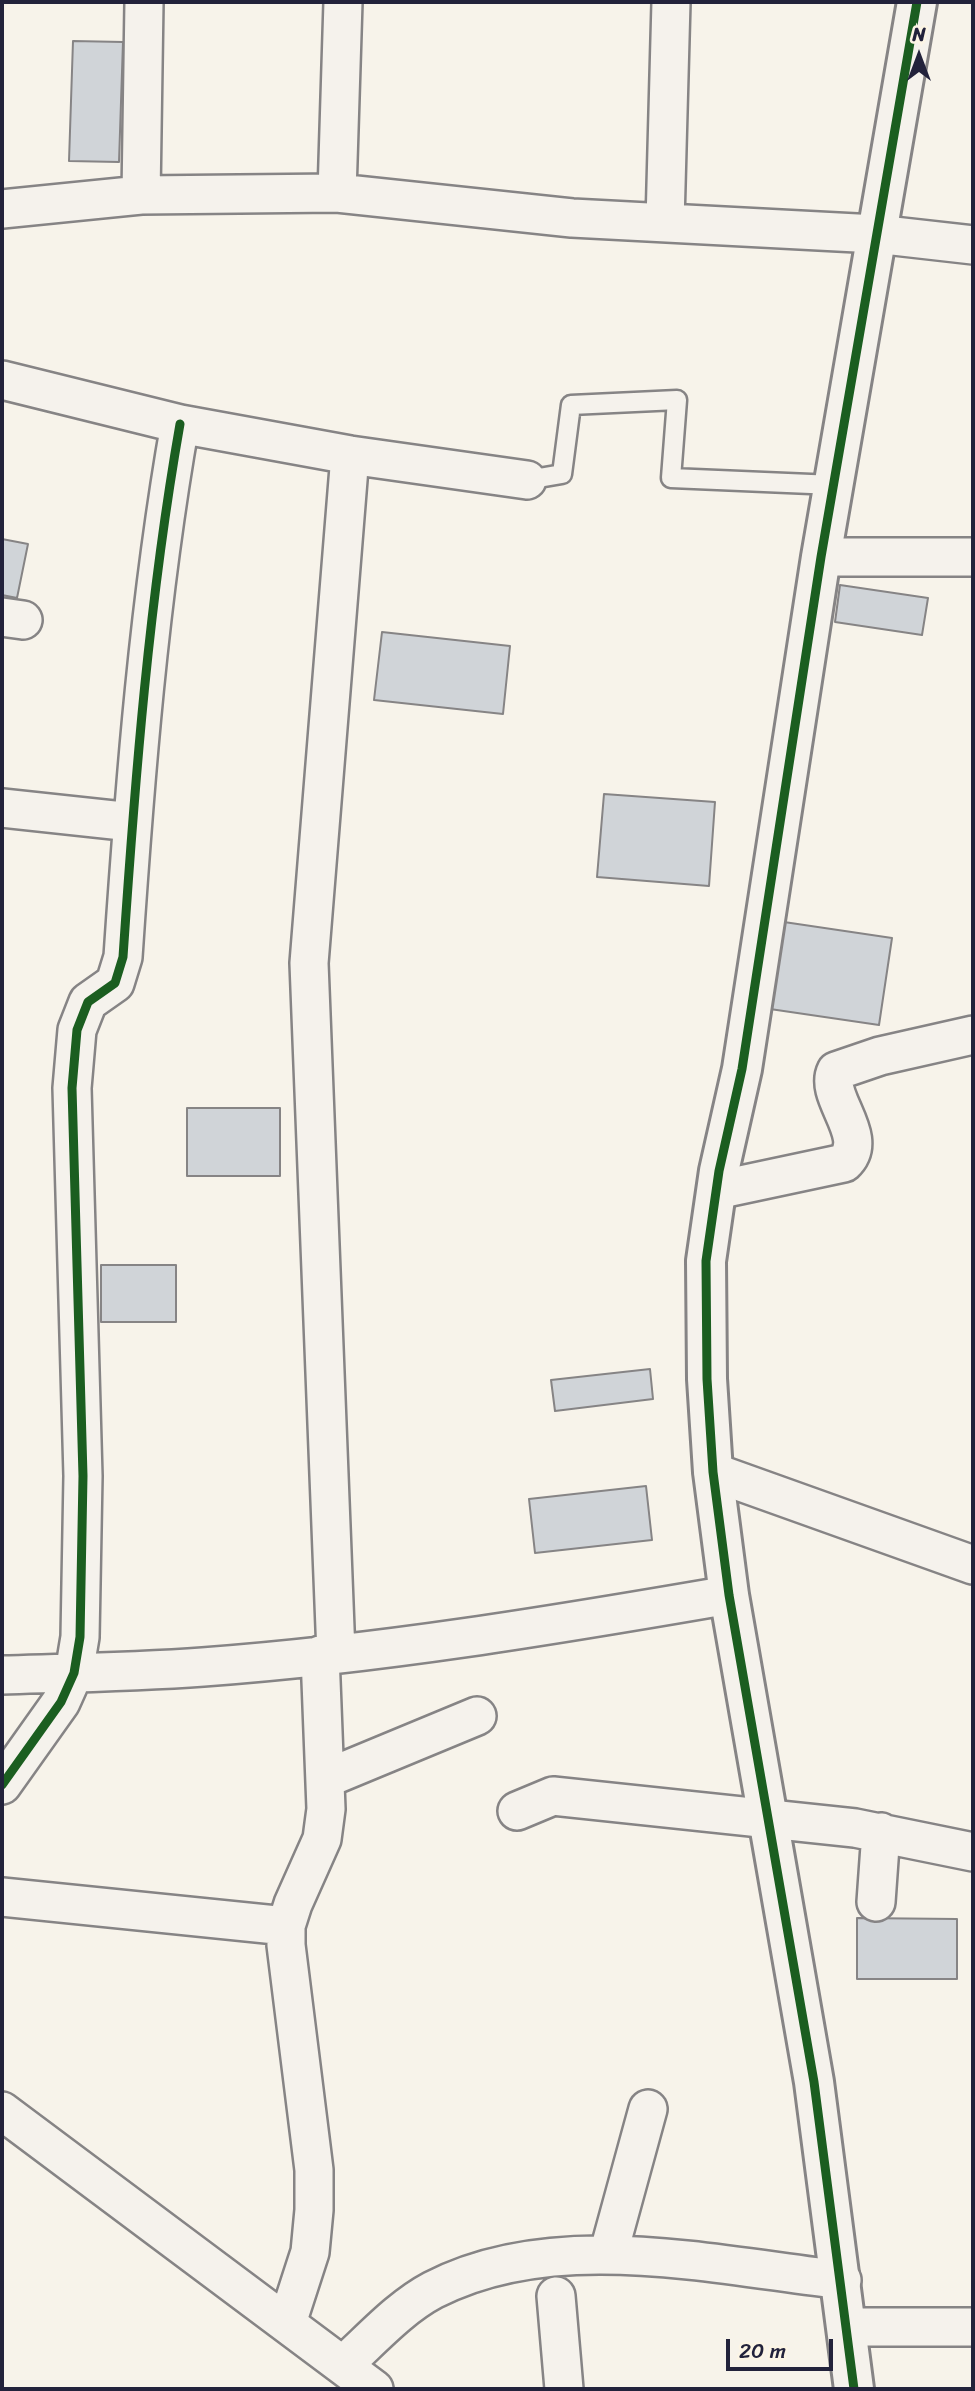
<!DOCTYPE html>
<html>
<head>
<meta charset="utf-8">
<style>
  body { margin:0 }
  #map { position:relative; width:975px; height:2391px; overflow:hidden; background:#f7f3ea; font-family:Sriracha,sans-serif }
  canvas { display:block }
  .frame { position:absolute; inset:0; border:4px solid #22223b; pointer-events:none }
  .north { position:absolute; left:884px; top:21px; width:70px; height:70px; -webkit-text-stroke:5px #fcf5e5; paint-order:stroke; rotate:0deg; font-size:19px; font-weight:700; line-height:28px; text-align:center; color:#22223b }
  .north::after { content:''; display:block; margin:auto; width:24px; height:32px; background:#22223b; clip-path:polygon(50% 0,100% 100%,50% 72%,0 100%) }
  .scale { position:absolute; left:726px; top:2339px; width:107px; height:32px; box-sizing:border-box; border:4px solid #22223b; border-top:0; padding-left:9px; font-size:21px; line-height:24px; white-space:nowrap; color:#22223b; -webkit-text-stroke:5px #fcf5e5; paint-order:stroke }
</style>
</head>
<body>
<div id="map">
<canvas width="975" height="2391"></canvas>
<div class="frame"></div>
<div class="north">N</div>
<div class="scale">20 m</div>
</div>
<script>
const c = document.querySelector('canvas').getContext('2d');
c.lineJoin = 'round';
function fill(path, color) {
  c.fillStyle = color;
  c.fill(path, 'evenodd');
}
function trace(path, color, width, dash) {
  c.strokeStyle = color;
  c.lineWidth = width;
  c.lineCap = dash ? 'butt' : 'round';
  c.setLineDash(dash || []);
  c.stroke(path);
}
const building = new Path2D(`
  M 73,41 L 123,42 L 119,162 L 69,161 Z
  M 2,539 L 28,544 L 17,598 L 2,595 Z
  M 840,585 L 928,598 L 922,635 L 835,622 Z
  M 382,632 L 510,646 L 503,714 L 374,700 Z
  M 604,794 L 715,802 L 709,886 L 597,877 Z
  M 784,922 L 892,938 L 879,1025 L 770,1009 Z
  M 187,1108 L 280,1108 L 280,1176 L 187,1176 Z
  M 101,1265 L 176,1265 L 176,1322 L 101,1322 Z
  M 650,1369 L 653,1399 L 555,1411 L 551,1380 Z
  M 646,1486 L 652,1540 L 535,1553 L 529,1499 Z
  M 857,1918 L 957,1919 L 957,1979 L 857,1979 Z`);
fill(building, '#d0d4d8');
trace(building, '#868485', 2);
const lane = new Path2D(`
  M 527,480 L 562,474 L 571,405 L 677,400 L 671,478 L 834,485`);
const street = new Path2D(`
  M 337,193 L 343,2
  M 141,195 L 144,2
  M 2,209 L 141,195 L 337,193 L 572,218 L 876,234 L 973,245
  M 665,222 L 671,2
  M 2,380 L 180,424 L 350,455 L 527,480
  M 821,557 L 973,557
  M 2,617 L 23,620
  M 2,808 L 132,822
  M 717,1190 L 844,1163 C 872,1137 823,1097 836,1071 L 880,1056 L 973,1035
  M 713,1472 L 973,1565
  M 336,1654 L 309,963 L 350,455
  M 2,1675 C 69,1673 136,1672 203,1667 C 380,1654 555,1625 729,1595
  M 325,1779 L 477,1716
  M 2,1785 L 61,1702 L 74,1673 L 80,1637 L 83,1476 L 72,1088 L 77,1030 L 88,1002 L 115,983 L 123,957 C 135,779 149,600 180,424
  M 517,1811 L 553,1796 L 855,1828 L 973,1852
  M 2,1897 L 286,1926
  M 876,1902 L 881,1832
  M 2,2111 L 374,2389
  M 608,2255 L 648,2109
  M 556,2296 L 564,2389
  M 287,2323 L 310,2252 L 314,2210 L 314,2170 L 286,1945 L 286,1926 L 293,1904 L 322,1839 L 326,1809 L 320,1655
  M 847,2327 L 973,2327
  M 343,2365 C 371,2340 399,2308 433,2290 C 554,2227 713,2265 842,2280`);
const secondary = new Path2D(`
  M 854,2389 L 814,2082 L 729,1595 L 713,1472 L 707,1379 L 706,1261 L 719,1171 L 742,1069 L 821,557 L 917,2`);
trace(lane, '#868485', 23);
trace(street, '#868485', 42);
trace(secondary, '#868485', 44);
trace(lane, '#f5f2ec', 18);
trace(street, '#f5f2ec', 37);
trace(secondary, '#f5f2ec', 38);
trace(new Path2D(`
  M 2,1785 L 61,1702 L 74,1673 L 80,1637 L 83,1476 L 72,1088 L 77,1030 L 88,1002 L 115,983 L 123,957 C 135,779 149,600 180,424
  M 854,2389 L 814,2082 L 729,1595 L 713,1472 L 707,1379 L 706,1261 L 719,1171 L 742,1069 L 821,557 L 917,2`), '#1b5e20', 9);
</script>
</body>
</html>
